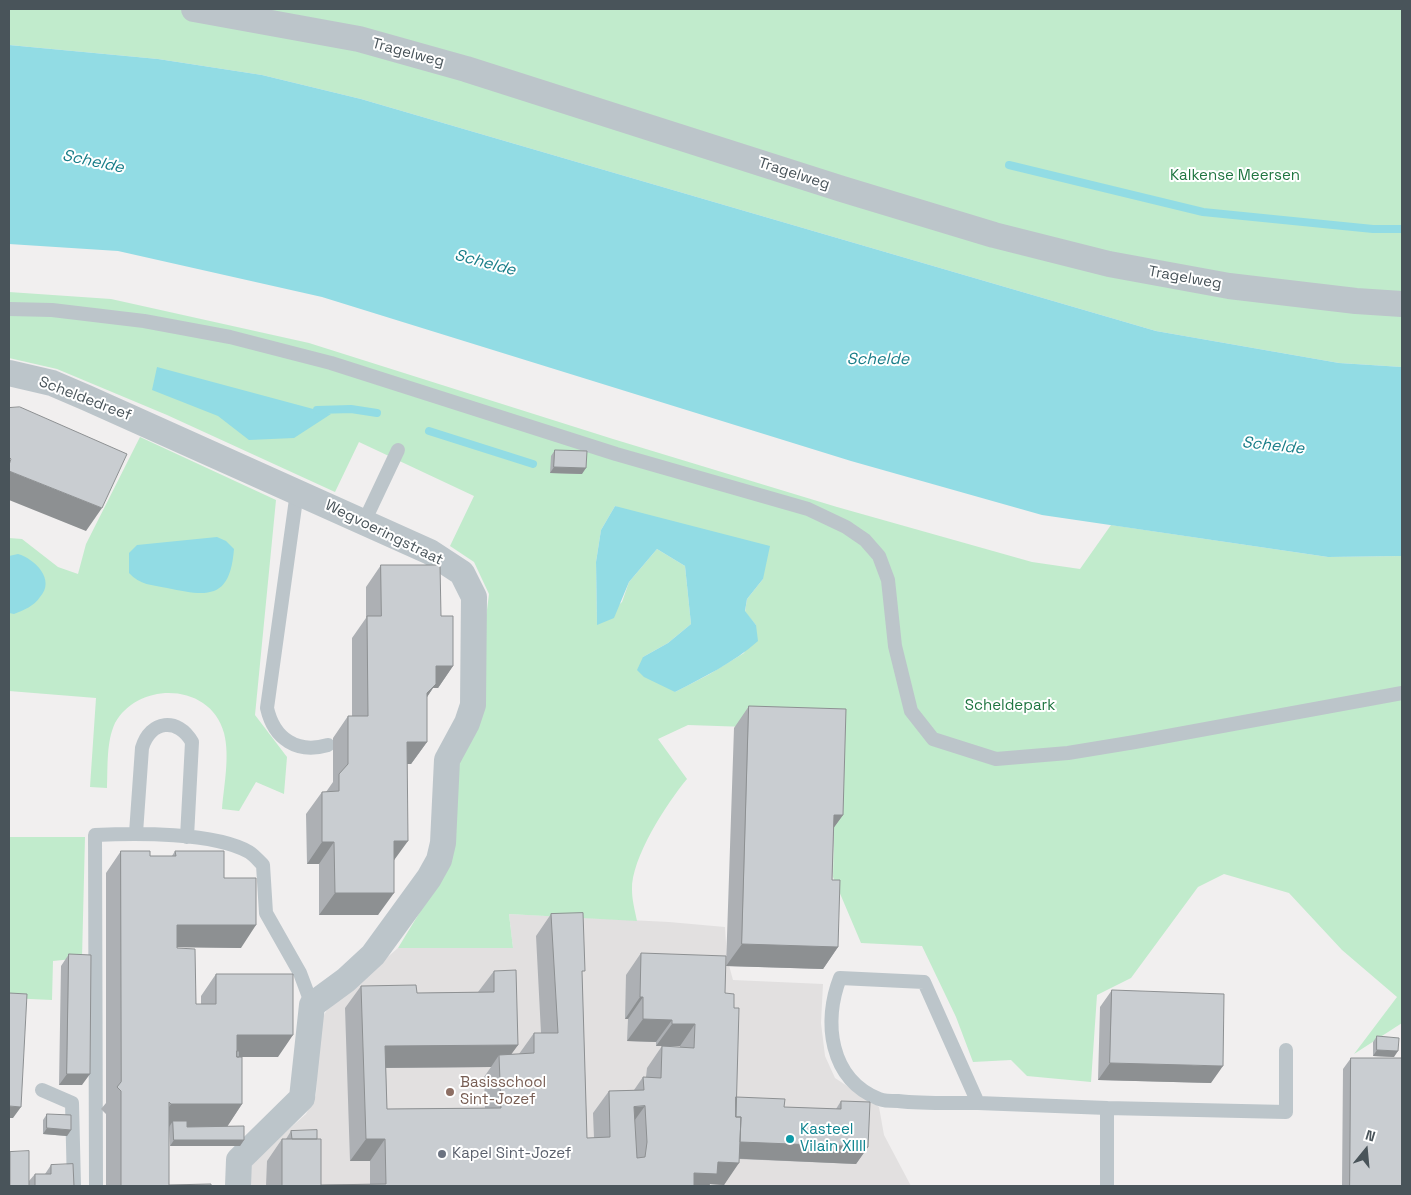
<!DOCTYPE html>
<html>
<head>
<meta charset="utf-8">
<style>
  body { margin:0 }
  #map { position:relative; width:1411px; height:1195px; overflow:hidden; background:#f1efef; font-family:"Space Grotesk",sans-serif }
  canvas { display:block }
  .frame { position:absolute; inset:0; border:10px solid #49545a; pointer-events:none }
  .north { position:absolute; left:1341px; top:1125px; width:50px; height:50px; -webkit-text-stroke:4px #fff; paint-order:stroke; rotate:17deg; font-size:14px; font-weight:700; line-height:20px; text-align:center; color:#49545a }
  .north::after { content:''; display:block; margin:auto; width:18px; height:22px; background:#49545a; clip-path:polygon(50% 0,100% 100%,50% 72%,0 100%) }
</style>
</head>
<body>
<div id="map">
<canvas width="1411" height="1195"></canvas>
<div class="frame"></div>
<div class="north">N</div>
</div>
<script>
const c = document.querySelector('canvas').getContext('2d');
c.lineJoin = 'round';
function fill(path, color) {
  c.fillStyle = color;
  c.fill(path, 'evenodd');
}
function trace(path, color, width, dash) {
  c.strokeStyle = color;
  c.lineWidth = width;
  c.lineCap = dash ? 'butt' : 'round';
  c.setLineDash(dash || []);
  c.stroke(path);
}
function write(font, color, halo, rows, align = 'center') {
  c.font = font + ' "Space Grotesk",sans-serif';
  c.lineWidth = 4;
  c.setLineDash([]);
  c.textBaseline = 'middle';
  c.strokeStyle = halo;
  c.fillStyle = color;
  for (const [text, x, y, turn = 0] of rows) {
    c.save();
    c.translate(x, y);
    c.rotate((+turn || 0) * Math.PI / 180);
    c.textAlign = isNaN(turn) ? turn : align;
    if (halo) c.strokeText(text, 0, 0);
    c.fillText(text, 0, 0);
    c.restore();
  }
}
fill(new Path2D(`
  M 509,914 L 669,922 L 725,927 L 727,958 L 733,980 L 823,984 L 821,1023 L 825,1056 L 835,1078 L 879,1107 L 884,1135 L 911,1186 L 247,1186 L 247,1171 L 263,1152 L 306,1114 L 316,1095 L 318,1025 L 327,1010 L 398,948 L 513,948 Z`), '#e2e0e0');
fill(new Path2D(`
  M 9,9 L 1402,9 L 1402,367 L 1339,363 L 1156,331 L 361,99 L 262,75 L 158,59 L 9,45 Z
  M 9,292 L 111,299 L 309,343 L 613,439 L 837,507 L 1032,562 L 1080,569 L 1111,525 L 1328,557 L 1402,556 L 1402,1023 L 1354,1054 L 1397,997 L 1342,950 L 1289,893 L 1224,874 L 1198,887 L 1131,978 L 1097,995 L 1091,1082 L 1027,1076 L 1011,1060 L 973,1062 L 956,1017 L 922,946 L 861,943 L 833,877 L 836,730 L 688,725 L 658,739 L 687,779 C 667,803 631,858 632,890 C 632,900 635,911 637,921 L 509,914 L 513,948 L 398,948 L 451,861 L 456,774 L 487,610 L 489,594 L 474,562 L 450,546 L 474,496 L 359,442 L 335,492 L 167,415 L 57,369 L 9,358 ZM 615,506 L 763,579 L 747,599 L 745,612 L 756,625 L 744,653 L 708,675 L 675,692 L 643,657 L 668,643 L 691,624 L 685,566 L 657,549 L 629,582 L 622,602 L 597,624 L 596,562 L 601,530 Z
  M 140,437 L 276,500 L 255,715 L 287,757 L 284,794 L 256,782 L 239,811 L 222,809 C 224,785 230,756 224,733 C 211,683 139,680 115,723 C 106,742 108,768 107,788 L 90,787 L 96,698 L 9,691 L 9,538 L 22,539 L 58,567 L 78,574 L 86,544 Z
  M 9,837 L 85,837 L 82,958 L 53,961 L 52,1000 L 9,998 Z`), '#c1ebcc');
fill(new Path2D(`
  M 9,45 L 158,59 L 262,75 L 361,99 L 1156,331 L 1339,363 L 1402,367 L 1402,556 L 1328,557 L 1042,515 L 851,461 L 322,297 L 118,251 L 9,244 Z
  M 157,367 L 317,410 L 331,414 L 294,438 L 249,440 L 218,416 L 152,390 Z
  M 615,506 L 770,546 L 763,579 L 747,599 L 745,611 L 756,625 L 758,641 C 733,663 704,677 675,692 L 644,677 L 637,670 L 643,657 L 668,643 L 691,624 L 685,566 L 657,549 L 629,582 L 614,618 L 597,625 L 596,562 L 601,530 Z
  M 217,537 L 226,541 L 234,549 C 230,599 209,597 167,588 C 152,585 140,585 129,573 L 129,553 L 137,545 Z
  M 18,554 C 35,559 56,580 40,597 C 34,606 24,610 14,614 L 9,613 L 9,556 Z`), '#92dce4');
trace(new Path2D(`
  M 1009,165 L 1203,212 L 1373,229 L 1402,229
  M 317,410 L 351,409 L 377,413
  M 429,431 L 533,464`), '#92dce4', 8);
trace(new Path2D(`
  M 9,309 L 52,310 L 144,321 L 230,337 L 331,363 L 616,454 L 808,509 L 846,527 L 865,540 L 879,556 L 888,580 L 895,646 L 911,711 L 933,739 L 996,759 L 1068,753 L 1135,742 L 1402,693
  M 297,492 L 267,708 C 274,739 297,754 328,745
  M 364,522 L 398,450
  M 136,833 L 142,748 C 150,720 178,717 192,742 L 187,837
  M 42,1090 L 72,1103 L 74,1186
  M 978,1103 C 951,1103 924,1104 898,1101 C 892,1101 884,1101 879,1099 C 829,1079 823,1021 840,978 L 924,982 L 978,1103 L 1107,1108
  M 96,1186 L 95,835 C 135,833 214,832 249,852 C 254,855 259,861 263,865 L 266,913 L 300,973 L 312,1005
  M 1107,1186 L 1107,1108 L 1286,1112 L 1286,1050`), '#bcc5ca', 14);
trace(new Path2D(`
  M 194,9 L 359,39 L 466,69 L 842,189 L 994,235 L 1109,264 L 1229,286 L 1356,301 L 1402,304
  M 9,373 L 52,383 L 87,398 L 430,552 L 462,573 L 474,597 L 473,705 L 467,723 L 447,760 L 443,843 L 439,860 L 429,878 L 373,955 L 346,980 L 312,1005 L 302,1098 L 239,1160 L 238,1186`), '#bcc5ca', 26);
fill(new Path2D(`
  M 555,450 L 582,474 L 550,473 L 551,456 Z
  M 381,565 L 441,616 L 453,666 L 438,688 L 433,688 L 427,697 L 427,742 L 411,764 L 407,764 L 394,861 L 378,915 L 319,915 L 319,864 L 307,864 L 306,814 L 322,792 L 326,792 L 333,782 L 333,738 L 348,716 L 352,716 L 352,638 L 366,618 L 366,587 Z
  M 749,706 L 843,815 L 834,827 L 832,880 L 838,947 L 823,969 L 726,966 L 734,728 Z
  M 121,851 L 150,856 L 172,856 L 175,851 L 224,878 L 241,948 L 177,947 L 196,1004 L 201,1004 L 201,996 L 216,974 L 278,1057 L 242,1057 L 242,1104 L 227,1126 L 244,1140 L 240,1146 L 170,1146 L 169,1127 L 169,1185 L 211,1186 L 106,1186 L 106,1114 L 101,1109 L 106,1103 L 106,873 Z
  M 551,914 L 582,976 L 587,1138 L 594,1138 L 593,1113 L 609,1091 L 634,1090 L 643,1077 L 646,1077 L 647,1068 L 662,1046 L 680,1047 L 680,1046 L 656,1046 L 656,1042 L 627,1041 L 628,1019 L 625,1019 L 626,975 L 641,953 L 725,993 L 734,1008 L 736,1097 L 784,1107 L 836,1109 L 841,1101 L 868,1147 L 856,1164 L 739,1159 L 724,1185 L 710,1184 L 709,1186 L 266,1186 L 267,1161 L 282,1139 L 286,1139 L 291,1131 L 317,1139 L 321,1185 L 370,1184 L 370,1161 L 350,1161 L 345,1008 L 361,986 L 417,993 L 478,992 L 494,971 L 518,1045 L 511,1054 L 519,1054 L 534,1033 L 541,1033 L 536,936 ZM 491,1067 L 484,1077 L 485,1108 L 387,1109 L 386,1068 Z
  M 69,954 L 82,1085 L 59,1085 L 61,966 Z
  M 1112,990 L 1211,1083 L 1098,1080 L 1100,1007 Z
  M 1377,1036 L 1394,1057 L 1373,1056 L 1373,1042 Z
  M 1351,1058 L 1402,1186 L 1342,1186 L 1343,1069 Z
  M 47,1114 L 71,1130 L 67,1136 L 43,1134 L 43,1120 Z
  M 10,1152 L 29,1181 L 35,1174 L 45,1174 L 51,1165 L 74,1186 L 9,1186 L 9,1154 Z`), '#adb0b4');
fill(new Path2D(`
  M 554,467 L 586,468 L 582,474 L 550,473 Z
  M 9,471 L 102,508 L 86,531 L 9,500 Z
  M 436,666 L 453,666 L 438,688 L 433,688 L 421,706 Z
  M 407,742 L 427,742 L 411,764 L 392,764 Z
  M 834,815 L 843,815 L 827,837 Z
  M 394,841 L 408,841 L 392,863 Z
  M 322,842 L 334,842 L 319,864 L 307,864 Z
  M 335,893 L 394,893 L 378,915 L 319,915 Z
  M 177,925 L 256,925 L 241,948 L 162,947 Z
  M 742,944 L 838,947 L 823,969 L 726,966 Z
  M 640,997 L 643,997 L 628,1019 L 625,1019 Z
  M 643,1019 L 672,1020 L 656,1042 L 627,1041 Z
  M 672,1024 L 695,1024 L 680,1046 L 656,1046 Z
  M 237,1035 L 293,1035 L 278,1057 L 226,1057 Z
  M 518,1045 L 502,1067 L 499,1055 L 491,1067 L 370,1068 L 385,1046 Z
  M 1377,1050 L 1398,1051 L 1394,1057 L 1373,1056 Z
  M 1110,1063 L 1223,1066 L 1211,1083 L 1098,1080 Z
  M 67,1074 L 90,1074 L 82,1085 L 59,1085 Z
  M 171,1104 L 242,1104 L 227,1127 L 174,1127 L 173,1121 L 169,1127 L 156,1127 Z
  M 9,1106 L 21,1107 L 13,1118 L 9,1118 Z
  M 645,1106 L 629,1128 L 634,1107 Z
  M 47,1128 L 71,1130 L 67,1136 L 43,1134 Z
  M 366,1139 L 385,1139 L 370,1161 L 350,1161 Z
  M 174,1140 L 244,1140 L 240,1146 L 170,1146 Z
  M 737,1141 L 868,1147 L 856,1164 L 725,1158 Z
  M 718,1162 L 739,1163 L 724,1185 L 710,1184 L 709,1186 L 685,1186 L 694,1173 Z`), '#8d9092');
const building = new Path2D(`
  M 20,407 L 127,454 L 102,508 L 9,471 L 9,465 L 11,459 L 9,457 L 9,408 Z
  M 555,450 L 587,451 L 586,468 L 554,467 Z
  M 381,565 L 440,565 L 441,616 L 453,616 L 453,666 L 436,666 L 436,684 L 427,693 L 427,742 L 407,742 L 408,841 L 394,841 L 394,893 L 335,893 L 334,842 L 322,842 L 322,792 L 339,791 L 339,774 L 348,764 L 348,716 L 368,716 L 367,616 L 381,616 Z
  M 749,706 L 846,709 L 843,815 L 834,815 L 832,880 L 840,880 L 838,947 L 742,944 Z
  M 121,851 L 150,851 L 150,856 L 176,856 L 175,851 L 224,851 L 224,878 L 256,878 L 256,925 L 177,925 L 177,948 L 195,949 L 196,1004 L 216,1004 L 216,974 L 293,974 L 293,1035 L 237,1035 L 237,1057 L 242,1057 L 242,1104 L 171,1104 L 169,1102 L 169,1185 L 211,1184 L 211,1186 L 121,1186 L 121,1091 L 117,1087 L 121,1082 Z
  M 583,913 L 585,971 L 582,971 L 587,1138 L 610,1137 L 609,1091 L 644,1090 L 643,1077 L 661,1078 L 662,1046 L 694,1048 L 695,1024 L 672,1024 L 672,1020 L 643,1019 L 643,997 L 640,997 L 641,953 L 726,956 L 725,993 L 734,994 L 734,1008 L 739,1008 L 736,1117 L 741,1117 L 739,1163 L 718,1162 L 717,1174 L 694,1173 L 694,1186 L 282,1186 L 282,1139 L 321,1139 L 321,1185 L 386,1184 L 385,1139 L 366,1139 L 361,986 L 416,985 L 417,993 L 494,992 L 494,971 L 516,970 L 518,1045 L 385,1046 L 387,1109 L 501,1108 L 499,1055 L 534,1053 L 534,1033 L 558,1033 L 551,914 ZM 645,1106 L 647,1142 L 645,1157 L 637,1158 L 634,1107 Z
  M 69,954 L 91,955 L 90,1074 L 67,1074 Z
  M 1112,990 L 1224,994 L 1223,1066 L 1110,1063 Z
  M 9,993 L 27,994 L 21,1107 L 9,1106 Z
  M 1377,1036 L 1399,1038 L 1398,1051 L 1377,1050 Z
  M 237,1051 L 239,1051 L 239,1057 L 237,1057 Z
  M 1351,1058 L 1402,1058 L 1402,1186 L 1350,1186 Z
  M 736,1097 L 785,1099 L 784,1107 L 841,1109 L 841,1101 L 870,1102 L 868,1147 L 740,1142 L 741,1117 L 736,1117 Z
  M 47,1114 L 71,1115 L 71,1130 L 47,1128 Z
  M 173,1121 L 187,1121 L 187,1127 L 244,1126 L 244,1140 L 174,1140 Z
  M 317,1130 L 317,1139 L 292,1139 L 291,1131 Z
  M 29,1151 L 29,1186 L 10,1186 L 10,1152 Z
  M 73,1164 L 74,1186 L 35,1186 L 35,1174 L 51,1174 L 51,1165 Z`);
fill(building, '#c9cdd1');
trace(building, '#8d9092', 1);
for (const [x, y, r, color] of [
  [450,1092,5,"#8d6e63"],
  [790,1139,5,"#0f9aa8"],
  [442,1154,5,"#6b7280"]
]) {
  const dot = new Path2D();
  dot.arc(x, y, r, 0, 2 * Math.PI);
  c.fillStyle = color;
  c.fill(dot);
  trace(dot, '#fff', 2);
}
write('15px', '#49545a', '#fff', [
  ["Tragelweg",408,53,15],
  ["Tragelweg",794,174,18],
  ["Tragelweg",1185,278,10],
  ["Scheldedreef",85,399,21],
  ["Wegvoeringstraat",384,533,26]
]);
write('15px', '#1f7540', '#fff', [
  ["Kalkense Meersen",1235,176],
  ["Scheldepark",1010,706]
]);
write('15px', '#785e54', '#fff', [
  ["Basisschool",460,1083],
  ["Sint-Jozef",460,1100]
], 'left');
write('15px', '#0d838f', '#fff', [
  ["Kasteel",800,1130],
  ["Vilain XIIII",800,1147]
], 'left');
write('15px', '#5b616d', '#fff', [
  ["Kapel Sint-Jozef",452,1154]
], 'left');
write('italic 16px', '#187d88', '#fff', [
  ["Schelde",93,162,12],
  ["Schelde",485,263,15],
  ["Schelde",878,360],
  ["Schelde",1273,446,6]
]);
</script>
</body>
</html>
